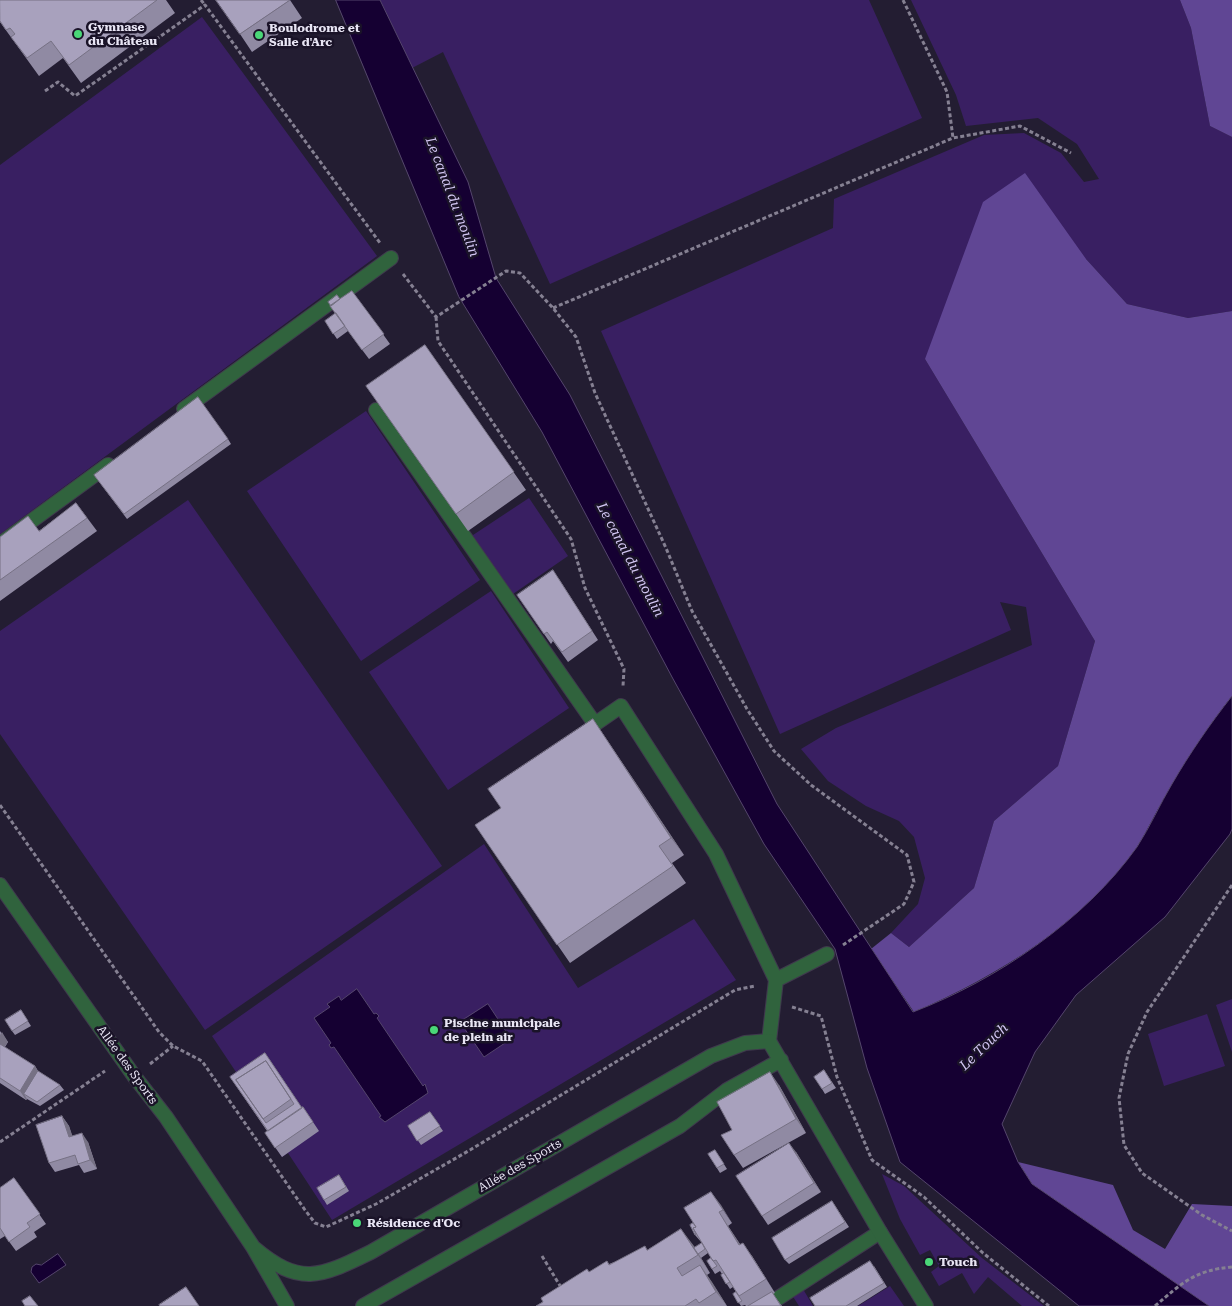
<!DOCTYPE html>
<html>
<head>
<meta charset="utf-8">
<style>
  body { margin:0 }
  canvas { display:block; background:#231d32 }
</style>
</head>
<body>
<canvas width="1232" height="1306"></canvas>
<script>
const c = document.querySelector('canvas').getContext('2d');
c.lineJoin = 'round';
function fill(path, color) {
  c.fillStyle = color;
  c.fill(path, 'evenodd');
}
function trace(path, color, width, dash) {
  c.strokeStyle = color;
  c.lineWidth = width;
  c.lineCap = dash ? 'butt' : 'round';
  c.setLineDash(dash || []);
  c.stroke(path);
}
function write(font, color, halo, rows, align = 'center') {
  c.font = font + ' "Roboto Serif",serif';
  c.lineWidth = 5;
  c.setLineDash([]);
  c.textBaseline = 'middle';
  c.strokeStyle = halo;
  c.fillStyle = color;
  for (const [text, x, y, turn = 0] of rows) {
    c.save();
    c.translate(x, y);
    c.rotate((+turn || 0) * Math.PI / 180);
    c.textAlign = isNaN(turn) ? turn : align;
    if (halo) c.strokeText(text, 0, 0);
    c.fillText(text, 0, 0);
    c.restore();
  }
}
fill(new Path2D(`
  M 380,0 L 869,0 L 922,118 L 550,284 L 443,52 L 412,68 Z
  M 911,0 L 1180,0 L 1191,28 L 1210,126 L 1232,137 L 1232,311 L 1188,318 L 1127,304 L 1086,259 L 925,359 L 1095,641 L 1058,766 L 994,821 L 974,888 L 909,947 L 891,933 L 918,904 L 925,878 L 914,837 L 899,821 L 866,806 L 828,781 L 801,749 L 836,728 L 1032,645 L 1026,607 L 1000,602 L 1011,630 L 780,734 L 601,331 L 833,228 L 834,199 L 984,135 L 1024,133 L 1061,153 L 1084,182 L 1099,179 L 1077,144 L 1038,118 L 966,126 L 956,95 Z
  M 202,17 L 377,256 L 0,534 L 0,165 Z
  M 366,411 L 480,580 L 361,661 L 247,491 Z
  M 529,498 L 568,556 L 510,596 L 470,537 Z
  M 188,500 L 442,866 L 205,1030 L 0,734 L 0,631 Z
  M 491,591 L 569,708 L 448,790 L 369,672 Z
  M 484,844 L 578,988 L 694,919 L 736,980 L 332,1220 L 288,1153 L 282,1157 L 272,1142 L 274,1140 L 230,1076 L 236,1072 L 212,1036 Z
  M 1232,999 L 1232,1052 L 1216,1005 Z
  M 1207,1014 L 1225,1066 L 1164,1086 L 1148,1034 Z
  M 882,1174 L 904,1186 L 982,1258 L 1044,1306 L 1022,1306 L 988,1277 L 974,1294 L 962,1273 L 939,1286 L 931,1272 L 939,1266 L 930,1250 L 920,1255 L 900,1219 Z
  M 890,1286 L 904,1306 L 858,1306 Z
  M 803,1289 L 813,1306 L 799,1306 L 792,1295 Z`), '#391f62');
fill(new Path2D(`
  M 1180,0 L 1232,0 L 1232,137 L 1210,126 L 1191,28 Z
  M 1025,173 L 1086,259 L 1127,304 L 1188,318 L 1232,311 L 1232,696 C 1207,727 1185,762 1165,797 C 1155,813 1147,831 1137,847 C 1083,924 999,975 914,1012 L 871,949 L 891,933 L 909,947 L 974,888 L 994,821 L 1058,766 L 1095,641 L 925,359 L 983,202 Z
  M 1018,1162 L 1113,1185 L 1133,1230 L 1165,1249 L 1192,1204 L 1232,1206 L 1232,1306 L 1209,1306 L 1197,1298 L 1032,1184 Z`), '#604694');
const water = new Path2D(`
  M 336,0 L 380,0 L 468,182 L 496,278 L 570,395 L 777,804 L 913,1012 C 997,980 1085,920 1137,847 C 1150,827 1160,804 1172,784 C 1190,753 1210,724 1232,696 L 1232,829 L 1230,834 L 1165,917 L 1076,995 L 1035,1052 L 1002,1124 L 1018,1162 L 1032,1184 L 1209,1306 L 1079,1306 L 900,1162 L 867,1068 L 835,949 L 764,844 L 672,677 L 542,432 L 459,297 Z
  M 357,989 L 374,1014 L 376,1013 L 379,1016 L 377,1018 L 423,1086 L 425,1084 L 428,1093 L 385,1122 L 379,1117 L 381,1116 L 334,1047 L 331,1048 L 329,1045 L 331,1043 L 314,1018 L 330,1007 L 327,1004 L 339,996 L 341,1000 Z
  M 488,1004 L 511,1039 L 484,1057 L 460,1022 Z
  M 58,1254 L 66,1265 L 39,1283 L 31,1272 L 32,1267 L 36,1264 L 41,1265 Z`);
fill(water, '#150032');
trace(water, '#54456c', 1);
const service = new Path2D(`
  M 184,409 L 391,258
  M 376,410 L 595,724 L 621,706 L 716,854 L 776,980
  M 0,544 L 108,465
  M 769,1041 L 776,980 L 827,954
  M 766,1306 L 880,1232`);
const minor = new Path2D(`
  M 0,885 L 134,1076 L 166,1117 L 253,1247 L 287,1306
  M 253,1247 C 300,1287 320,1277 371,1252 L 711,1056 L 745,1043 L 769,1041 L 880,1232 L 926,1306
  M 363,1306 L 680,1126 L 727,1090 L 781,1060`);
trace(service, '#3f394d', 16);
trace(minor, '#3f394d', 16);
trace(new Path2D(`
  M 201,0 L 205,5
  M 903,0 L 947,92 L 953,138
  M 45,91 L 58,82 L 75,96 L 205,5 L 380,243
  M 403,274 L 436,317 L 506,271 L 520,273 L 553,308 L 576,337 L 595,393 L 666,548 L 692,611 L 747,709 L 774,751 L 811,785 L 907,855 L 914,882 L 904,904 L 843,945
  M 553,308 L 953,138 L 1020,126 L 1071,153
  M 436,317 L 438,341 L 571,539 L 585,588 L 624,669 L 623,686
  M 0,805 L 159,1032 L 173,1046 L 202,1061 L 305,1210 L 315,1223 L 326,1227 L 376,1204 L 470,1150 L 735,990 L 755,986
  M 1232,885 L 1147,1012 L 1128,1054 L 1119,1098 L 1124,1145 L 1142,1173 L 1202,1215 L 1232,1231
  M 792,1007 L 821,1016 L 837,1077 L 872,1160 L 924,1197 L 983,1253 L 1049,1306
  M 150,1064 L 173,1046
  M 0,1142 L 105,1071
  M 542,1256 L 562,1289
  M 1155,1306 C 1182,1283 1195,1270 1232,1267`), '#858092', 3, [4, 2.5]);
trace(service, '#30633d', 14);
trace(minor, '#30633d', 14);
fill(new Path2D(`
  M 0,0 L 166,0 L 175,13 L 81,83 L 63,58 L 39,76 L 0,22 Z
  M 290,0 L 302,18 L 252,52 L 240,34 Z
  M 352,291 L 390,344 L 369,359 L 348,331 L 337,339 L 325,321 L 336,313 L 340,299 Z
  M 425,345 L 526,490 L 468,531 L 366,386 Z
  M 228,439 L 231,444 L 127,519 L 94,475 Z
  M 76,503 L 97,531 L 0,601 L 0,537 L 39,531 Z
  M 559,579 L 598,640 L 568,662 L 553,641 L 551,644 L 517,595 Z
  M 593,719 L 684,855 L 672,863 L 686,883 L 570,963 L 475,825 L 501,808 Z
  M 21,1010 L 31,1026 L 15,1035 L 12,1031 Z
  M 0,1031 L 8,1042 L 5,1047 L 35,1066 L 38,1071 L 60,1085 L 64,1090 L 40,1106 L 27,1099 L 26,1100 L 0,1083 Z
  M 265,1053 L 302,1108 L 303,1107 L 319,1131 L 282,1157 L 265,1133 L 267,1131 L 230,1077 Z
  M 824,1070 L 836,1088 L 825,1094 L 822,1089 Z
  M 779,1085 L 806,1133 L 743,1168 L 734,1155 L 732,1130 Z
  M 430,1112 L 443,1131 L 421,1145 L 408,1126 Z
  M 62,1116 L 69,1126 L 72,1136 L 88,1142 L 97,1169 L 84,1173 L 79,1165 L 55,1172 L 49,1163 Z
  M 715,1150 L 727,1169 L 720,1173 L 708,1154 Z
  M 796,1152 L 821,1192 L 768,1225 L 762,1216 Z
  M 339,1175 L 349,1191 L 327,1205 L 324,1200 Z
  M 14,1178 L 46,1224 L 34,1232 L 37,1237 L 16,1251 L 5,1236 L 0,1239 L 0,1188 Z
  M 711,1192 L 732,1223 L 728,1226 L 740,1244 L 752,1256 L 775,1293 L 773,1294 L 782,1306 L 746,1306 L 745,1305 L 741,1306 L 733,1294 L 736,1292 L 733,1287 L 730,1289 L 721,1275 L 722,1274 L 720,1271 L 715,1274 L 707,1261 L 711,1258 L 708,1253 L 701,1258 L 710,1273 L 707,1275 L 727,1306 L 536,1306 L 607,1261 L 609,1264 L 647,1250 L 694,1248 L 702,1243 L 695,1235 L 693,1223 Z
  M 832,1201 L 849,1227 L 789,1264 L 785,1260 Z
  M 874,1266 L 887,1287 L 857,1306 L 815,1306 Z`), '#908aa3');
fill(new Path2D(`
  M 593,719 L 605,737 L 684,855 L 671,838 Z
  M 2,1032 L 8,1042 L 2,1050 L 0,1047 L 0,1035 Z
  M 35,1066 L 41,1076 L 24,1094 L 27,1099 L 26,1100 L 20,1091 Z
  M 770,1072 L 779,1085 L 806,1133 L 796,1119 Z
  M 62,1116 L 69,1126 L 76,1146 L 69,1137 Z
  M 82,1133 L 88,1142 L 97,1169 L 90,1160 Z
  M 789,1143 L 796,1152 L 821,1192 L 814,1183 Z
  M 711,1192 L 721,1205 L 732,1223 L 723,1210 Z
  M 719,1212 L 728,1226 L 749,1258 L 739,1245 Z
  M 681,1229 L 694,1246 L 710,1273 L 698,1255 Z
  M 743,1243 L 752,1256 L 775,1293 L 766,1279 Z
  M 700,1265 L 712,1282 L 727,1306 L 716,1292 Z`), '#767184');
const building = new Path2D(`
  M 0,0 L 157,0 L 69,65 L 51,41 L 27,58 L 11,37 L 15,34 L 10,28 L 6,30 L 0,21 Z
  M 216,0 L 290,0 L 240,34 Z
  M 352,291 L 384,334 L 362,350 L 330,306 Z
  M 337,295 L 340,299 L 331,306 L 328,302 Z
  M 336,313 L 345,326 L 333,334 L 325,321 Z
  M 425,345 L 514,472 L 456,514 L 366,386 Z
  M 198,397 L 228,439 L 124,514 L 94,475 Z
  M 76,503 L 87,518 L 0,580 L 0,537 L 28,516 L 39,531 Z
  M 553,570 L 592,631 L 562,652 L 547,632 L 544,634 L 517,595 Z
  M 593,719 L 671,838 L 659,846 L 673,866 L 557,945 L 475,825 L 501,808 L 488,789 Z
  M 21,1010 L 28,1021 L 12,1031 L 5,1020 Z
  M 0,1044 L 35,1066 L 20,1091 L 0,1078 Z
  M 265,1053 L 302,1108 L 268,1131 L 230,1077 ZM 266,1061 L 294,1104 L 266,1123 L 236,1080 Z
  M 266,1061 L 291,1099 L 263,1119 L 236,1080 Z
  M 824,1070 L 832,1083 L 822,1089 L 814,1077 Z
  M 38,1071 L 60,1085 L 37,1102 L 24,1094 Z
  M 770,1072 L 796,1119 L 734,1155 L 721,1135 L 732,1130 L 717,1102 Z
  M 303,1107 L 313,1122 L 275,1148 L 265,1133 Z
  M 430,1112 L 440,1126 L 417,1141 L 408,1126 Z
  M 62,1116 L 69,1137 L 82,1133 L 90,1160 L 78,1164 L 75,1155 L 49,1163 L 36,1125 Z
  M 789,1143 L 814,1183 L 762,1216 L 736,1176 Z
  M 715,1150 L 724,1164 L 717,1168 L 708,1154 Z
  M 339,1175 L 346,1187 L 324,1200 L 317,1188 Z
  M 14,1178 L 40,1214 L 27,1223 L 30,1227 L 9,1242 L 0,1228 L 0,1188 Z
  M 711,1192 L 723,1210 L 719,1212 L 739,1245 L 743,1243 L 766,1279 L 739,1296 L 716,1260 L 713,1261 L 693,1228 L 696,1227 L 684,1208 Z
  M 832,1201 L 845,1222 L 785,1260 L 772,1238 Z
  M 693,1223 L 696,1227 L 693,1228 L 696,1234 L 695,1235 L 690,1225 Z
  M 681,1229 L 698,1255 L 677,1268 L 682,1276 L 700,1265 L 716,1292 L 699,1303 L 696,1299 L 685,1306 L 536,1306 L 543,1302 L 541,1298 L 587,1269 L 589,1272 L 607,1261 L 609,1265 L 645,1246 L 647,1250 Z
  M 702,1243 L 705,1249 L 698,1254 L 694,1248 Z
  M 711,1258 L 717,1266 L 712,1269 L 707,1261 Z
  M 870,1261 L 884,1283 L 846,1306 L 815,1306 L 810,1298 Z
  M 724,1273 L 730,1282 L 726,1284 L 721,1275 Z
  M 186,1287 L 199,1306 L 160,1306 L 159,1305 Z
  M 736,1292 L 742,1301 L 738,1303 L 733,1294 Z
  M 772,1292 L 781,1306 L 748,1306 Z
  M 30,1296 L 38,1306 L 25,1306 L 22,1301 Z`);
fill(building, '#a8a1bd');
trace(building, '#767184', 1);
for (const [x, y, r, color] of [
  [78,34,5,"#4ad778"],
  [259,35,5,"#4ad778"],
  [434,1030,5,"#4ad778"],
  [357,1223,5,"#4ad778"],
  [929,1262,5,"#4ad778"]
]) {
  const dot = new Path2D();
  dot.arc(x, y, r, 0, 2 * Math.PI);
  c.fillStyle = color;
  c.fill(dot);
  trace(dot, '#1a1328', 2);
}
write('bold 12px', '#e8e5f4', '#1a1328', [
  ["Gymnase",88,27],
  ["du Château",88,41],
  ["Boulodrome et",269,28],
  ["Salle d'Arc",269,42],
  ["Piscine municipale",444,1023],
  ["de plein air",444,1037],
  ["Résidence d'Oc",367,1223],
  ["Touch",939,1262]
], 'left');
write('12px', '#e8e5f4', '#1a1328', [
  ["Allée des Sports",127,1065,54],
  ["Allée des Sports",520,1166,-30]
]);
write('italic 14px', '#d2c6f2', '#1a1328', [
  ["Le canal du moulin",452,197,69],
  ["Le canal du moulin",630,560,62],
  ["Le Touch",984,1047,-44]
]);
</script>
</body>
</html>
